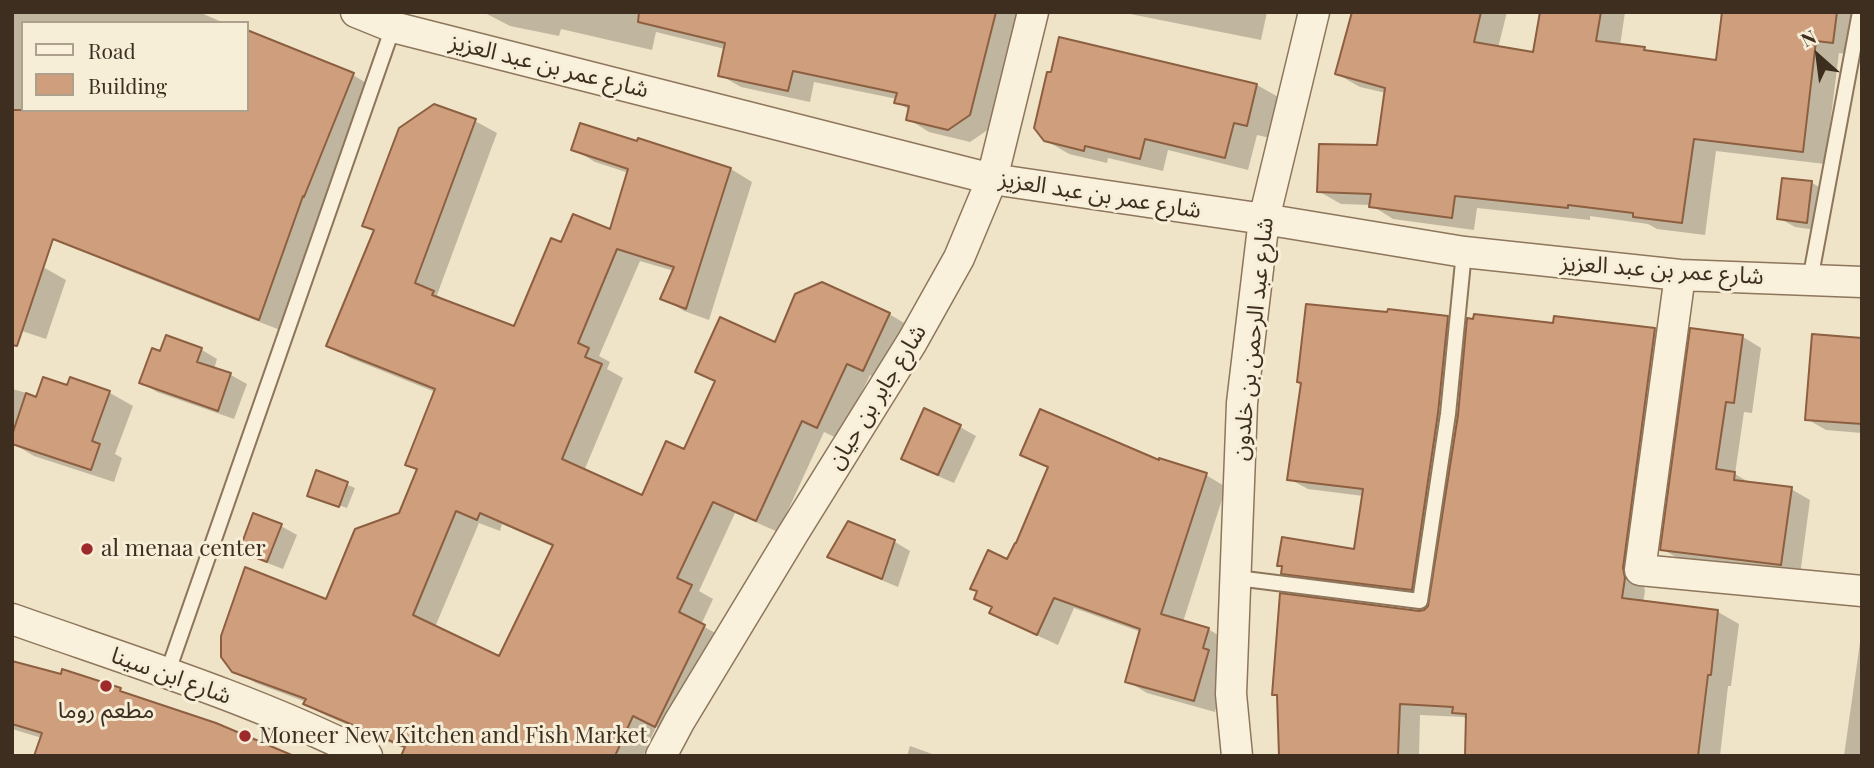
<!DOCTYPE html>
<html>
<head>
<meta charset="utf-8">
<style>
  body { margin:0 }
  #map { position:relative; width:1874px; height:768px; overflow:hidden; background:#f0e4c8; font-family:"Playfair Display",serif }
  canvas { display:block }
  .frame { position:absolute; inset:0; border:14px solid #3d2e20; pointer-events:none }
  .legend { position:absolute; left:21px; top:21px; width:228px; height:91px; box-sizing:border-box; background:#f7eed8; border:2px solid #ada18e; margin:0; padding:9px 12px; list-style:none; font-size:21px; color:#3d2e20 }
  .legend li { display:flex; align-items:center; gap:14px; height:35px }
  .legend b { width:35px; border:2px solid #ada18e }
  .north { position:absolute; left:1783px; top:21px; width:70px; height:70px; -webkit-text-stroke:5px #f7eed8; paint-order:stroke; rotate:332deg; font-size:19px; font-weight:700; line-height:28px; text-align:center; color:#3d2e20 }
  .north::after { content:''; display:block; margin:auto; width:24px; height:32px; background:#3d2e20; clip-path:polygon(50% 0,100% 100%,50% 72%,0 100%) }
</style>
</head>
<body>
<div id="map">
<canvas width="1874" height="768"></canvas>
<div class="frame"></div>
<ul class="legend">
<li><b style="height:9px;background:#faf1dc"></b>Road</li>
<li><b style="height:19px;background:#cf9f7d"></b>Building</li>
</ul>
<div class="north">N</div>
</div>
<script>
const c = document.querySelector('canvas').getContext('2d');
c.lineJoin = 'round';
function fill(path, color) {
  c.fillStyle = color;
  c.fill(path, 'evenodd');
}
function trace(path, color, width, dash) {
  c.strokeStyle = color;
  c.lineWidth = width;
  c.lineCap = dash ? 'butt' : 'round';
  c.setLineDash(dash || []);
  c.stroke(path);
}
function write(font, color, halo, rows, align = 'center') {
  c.font = font + ' "Playfair Display","Noto Sans Arabic",serif';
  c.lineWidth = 6;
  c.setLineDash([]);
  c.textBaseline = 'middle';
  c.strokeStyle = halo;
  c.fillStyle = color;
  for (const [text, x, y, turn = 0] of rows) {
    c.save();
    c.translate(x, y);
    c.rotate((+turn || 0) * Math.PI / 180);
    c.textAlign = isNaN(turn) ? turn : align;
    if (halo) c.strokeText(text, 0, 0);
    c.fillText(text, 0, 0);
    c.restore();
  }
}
fill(new Path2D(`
  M 12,12 L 199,12 L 224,23 L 23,23 L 23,110 L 247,110 L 247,32 L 353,75 L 373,87 L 280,330 L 122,268 L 12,210 Z
  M 483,12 L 1021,12 L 992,127 L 970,142 L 929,132 L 908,119 L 910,110 L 896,102 L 897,99 L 814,82 L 810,102 L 741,87 L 720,75 L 725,49 L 656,32 L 652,50 L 561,29 L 559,36 L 510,26 Z
  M 1120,12 L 1267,12 L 1261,40 Z
  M 1354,12 L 1507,12 L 1498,48 L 1535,54 L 1542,12 L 1625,12 L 1620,46 L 1644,49 L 1651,53 L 1717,62 L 1723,14 L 1721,12 L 1861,12 L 1855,55 L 1839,53 L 1825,164 L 1716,151 L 1705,235 L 1657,229 L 1648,224 L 1590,216 L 1590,220 L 1477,208 L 1474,230 L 1393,219 L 1371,205 L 1341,204 L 1318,191 L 1379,147 L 1386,93 L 1360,87 L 1337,74 Z
  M 1257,85 L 1280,98 L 1270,138 L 1257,135 L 1248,170 L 1168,150 L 1163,171 L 1108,158 L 1107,163 L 1069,154 L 1045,140 Z
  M 475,121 L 497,133 L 437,295 L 455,305 L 515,328 L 562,245 L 611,232 L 629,173 L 595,162 L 573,149 L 638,143 L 639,141 L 731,169 L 752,182 L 709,320 L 684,311 L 663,298 L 674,271 L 640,261 L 599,356 L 610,362 L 607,369 L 623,378 L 584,471 L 643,498 L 684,451 L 716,382 L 697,371 L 776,345 L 822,284 L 889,314 L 911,327 L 885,383 L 870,375 L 839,439 L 824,432 L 778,532 L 735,513 L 699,591 L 713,599 L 701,625 L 726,639 L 678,738 L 656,727 L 643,756 L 414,756 L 405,749 L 327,716 L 305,704 L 306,702 L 256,683 L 233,670 L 327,601 L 400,515 L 418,470 L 407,464 L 435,392 L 350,358 L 329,345 L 375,231 L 364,225 ZM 479,523 L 500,531 L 502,524 L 554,547 L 500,659 L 435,627 Z
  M 1784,180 L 1812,183 L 1828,192 L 1823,231 L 1795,227 L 1779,218 Z
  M 43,267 L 66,280 L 46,339 L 22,331 L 12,325 Z
  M 1447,318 L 1468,329 L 1555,325 L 1655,330 L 1675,342 L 1643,581 L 1645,591 L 1643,603 L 1718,612 L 1739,624 L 1731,686 L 1728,686 L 1720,756 L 1622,756 L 1468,720 L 1463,717 L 1420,715 L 1419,756 L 1281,756 L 1279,697 L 1274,694 L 1419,612 L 1425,611 L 1430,607 L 1431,600 L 1302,584 L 1283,573 L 1283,567 L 1279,565 L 1356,551 L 1363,496 L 1308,489 L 1289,479 Z
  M 1692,330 L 1743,337 L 1761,348 L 1752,413 L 1744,412 L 1735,474 L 1752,484 L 1791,489 L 1810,500 L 1800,575 L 1681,560 L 1662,549 Z
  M 167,337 L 202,350 L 217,359 L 214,369 L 231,375 L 247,384 L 234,419 L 157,392 L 142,383 L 161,353 Z
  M 1862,340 L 1862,433 L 1826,430 L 1807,419 Z
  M 71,380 L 110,393 L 133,406 L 115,454 L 122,458 L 114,482 L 34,456 L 19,447 L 12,445 L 12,389 L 38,396 L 68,387 Z
  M 960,427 L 976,436 L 954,483 L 919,468 L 903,459 Z
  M 1023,454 L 1160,462 L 1206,475 L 1226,487 L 1183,622 L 1208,629 L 1228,641 L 1228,663 L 1215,712 L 1147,693 L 1127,681 L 1141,632 L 1074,608 L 1058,645 L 1012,624 L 992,613 L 994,608 L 976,598 L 1008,561 L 1049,469 Z
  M 317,472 L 355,488 L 347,508 L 315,497 Z
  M 848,523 L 895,542 L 910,551 L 898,587 L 845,565 L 829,556 Z
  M 281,526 L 297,535 L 283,569 L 257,559 L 241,550 Z
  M 1862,628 L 1862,756 L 1844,756 Z
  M 12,663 L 120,690 L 133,697 L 42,738 L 12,729 Z
  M 910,746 L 938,756 L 907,756 Z`), '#0003');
const building = new Path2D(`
  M 639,12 L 996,12 L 970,115 L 948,130 L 906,120 L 909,106 L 894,103 L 897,93 L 793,71 L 788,91 L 718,76 L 725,43 L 638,22 Z
  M 1352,12 L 1481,12 L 1474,42 L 1533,52 L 1540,12 L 1601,12 L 1596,41 L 1645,47 L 1644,50 L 1716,60 L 1722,12 L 1837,12 L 1833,43 L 1816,41 L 1803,152 L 1694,139 L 1682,223 L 1633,217 L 1633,213 L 1568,205 L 1568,208 L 1455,196 L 1452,218 L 1369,207 L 1371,194 L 1317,192 L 1319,144 L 1377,145 L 1385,88 L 1335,74 Z
  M 247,30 L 354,73 L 304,197 L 303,196 L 259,320 L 53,239 L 17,346 L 12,345 L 12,110 L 247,110 Z
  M 1059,37 L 1257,84 L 1247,126 L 1234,123 L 1225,158 L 1145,139 L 1140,159 L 1085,146 L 1084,151 L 1044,141 L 1034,128 L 1047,72 L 1051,72 Z
  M 434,104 L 476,119 L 415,283 L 434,291 L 432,295 L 514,326 L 551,238 L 561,242 L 573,214 L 610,229 L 628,169 L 571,150 L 580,123 L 637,141 L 638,138 L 731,168 L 686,309 L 660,299 L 674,267 L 617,249 L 578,343 L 589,348 L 585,357 L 602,364 L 562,459 L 642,495 L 666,441 L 684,449 L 715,381 L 695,372 L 720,317 L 775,342 L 795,294 L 822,282 L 890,313 L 863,371 L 847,364 L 817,428 L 802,421 L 756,521 L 713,502 L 677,578 L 692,585 L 679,612 L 705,625 L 655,727 L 633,716 L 615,756 L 401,756 L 405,747 L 303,704 L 306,699 L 232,672 L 221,657 L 221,636 L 245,567 L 326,599 L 355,529 L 399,513 L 417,469 L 405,465 L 435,389 L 326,346 L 374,230 L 362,226 L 399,128 ZM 456,511 L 477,520 L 480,513 L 553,545 L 499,656 L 413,615 Z
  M 1782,178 L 1812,181 L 1807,223 L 1777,219 Z
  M 1306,304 L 1387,312 L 1388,309 L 1448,316 L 1438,413 L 1412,590 L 1281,574 L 1282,566 L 1277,566 L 1282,537 L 1354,549 L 1363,489 L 1287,480 L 1301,383 L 1297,382 Z
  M 1474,314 L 1553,323 L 1554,316 L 1655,328 L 1623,568 L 1625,578 L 1622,598 L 1718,610 L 1711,675 L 1708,675 L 1698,756 L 1465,756 L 1466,714 L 1452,713 L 1453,707 L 1400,704 L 1398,756 L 1279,756 L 1277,695 L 1272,695 L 1280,593 L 1419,611 L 1424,610 L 1428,606 L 1458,415 L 1467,318 L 1473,319 Z
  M 1690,328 L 1743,335 L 1734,403 L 1726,402 L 1716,469 L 1735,472 L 1734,480 L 1792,487 L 1781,565 L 1660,550 Z
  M 1812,334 L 1862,338 L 1862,424 L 1805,420 Z
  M 166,335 L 202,348 L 197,362 L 231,373 L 218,411 L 139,383 L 152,348 L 160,351 Z
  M 43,377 L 67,385 L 70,377 L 110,391 L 92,441 L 100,444 L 91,470 L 12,444 L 12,435 L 26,393 L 36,397 Z
  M 924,408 L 961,425 L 938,475 L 901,459 Z
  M 1040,409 L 1159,460 L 1159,458 L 1207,473 L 1161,614 L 1209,628 L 1203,648 L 1209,650 L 1194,701 L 1125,682 L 1140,629 L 1054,598 L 1037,635 L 989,613 L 992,607 L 974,599 L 977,591 L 970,589 L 988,550 L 1007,559 L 1015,543 L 1016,543 L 1048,467 L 1020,455 Z
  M 316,470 L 348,482 L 339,507 L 307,496 Z
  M 253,513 L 282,524 L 267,562 L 239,551 Z
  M 848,521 L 895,540 L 882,579 L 827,557 Z
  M 12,661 L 61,674 L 62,669 L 121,688 L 120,691 L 216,723 L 294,756 L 34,756 L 42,733 L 12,724 Z`);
fill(building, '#cf9f7d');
trace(building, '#8d5f41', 2);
const service = new Path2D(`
  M 1810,280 L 1860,12
  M 1237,578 L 1420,601 L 1448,414 L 1464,252
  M 167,674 L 393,27`);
const minor = new Path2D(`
  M 356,12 L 393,27 L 992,179 L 1264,219 L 1464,252 L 1680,275 L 1862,282
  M 1680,275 L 1640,570 L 1862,591
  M 12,619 C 131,661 254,699 367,756
  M 661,756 L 679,722 L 794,532 L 912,342 L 959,258 L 992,179 L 1033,12
  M 1237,756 L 1231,694 L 1242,403 L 1264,219 L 1314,12`);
trace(service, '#8d765c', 18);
trace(minor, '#8d765c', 33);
trace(service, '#faf1dc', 14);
trace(minor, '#faf1dc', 30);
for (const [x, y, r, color] of [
  [87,549,7,"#9e2a2b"],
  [106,686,7,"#9e2a2b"],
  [245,736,7,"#9e2a2b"]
]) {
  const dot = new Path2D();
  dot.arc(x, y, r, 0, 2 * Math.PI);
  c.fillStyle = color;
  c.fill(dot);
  trace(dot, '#f7eed8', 2.5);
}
write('23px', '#3d2e20', '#f7eed8', [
  ["شارع عمر بن عبد العزيز",549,66,14],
  ["شارع عمر بن عبد العزيز",1100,195,9],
  ["شارع عمر بن عبد العزيز",1662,270,4],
  ["شارع عبد الرحمن بن خلدون",1253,339,-84],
  ["شارع جابر بن حيان",877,397,-58],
  ["شارع ابن سينا",171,676,20]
]);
write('23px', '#3d2e20', '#f7eed8', [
  ["al menaa center",101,549],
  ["مطعم روما",106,711,"center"],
  ["Moneer New Kitchen and Fish Market",259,736]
], 'left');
</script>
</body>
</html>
